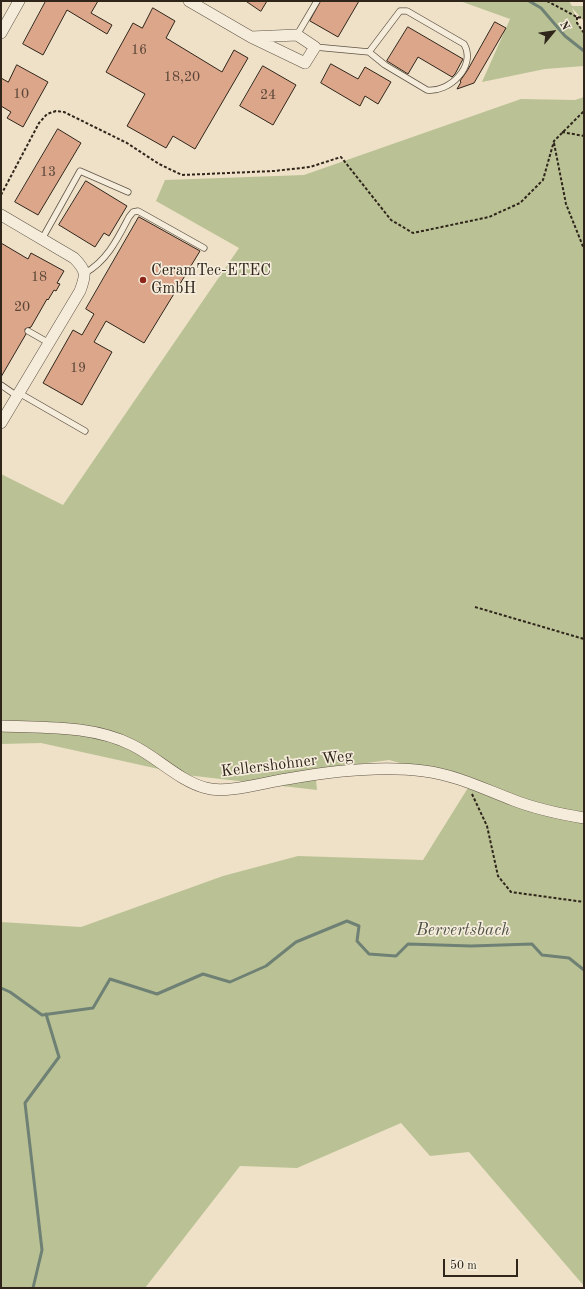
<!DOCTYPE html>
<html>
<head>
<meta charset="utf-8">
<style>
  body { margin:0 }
  #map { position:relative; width:585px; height:1289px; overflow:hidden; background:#efe1c7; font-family:"Old Standard TT",serif }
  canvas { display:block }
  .frame { position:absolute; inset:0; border:2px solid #2f251b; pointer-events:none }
  .north { position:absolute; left:533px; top:12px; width:40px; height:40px; -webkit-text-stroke:3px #f5ecdb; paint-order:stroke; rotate:61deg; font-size:11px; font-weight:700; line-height:16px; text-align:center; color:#2f251b }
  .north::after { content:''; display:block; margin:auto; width:14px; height:18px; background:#2f251b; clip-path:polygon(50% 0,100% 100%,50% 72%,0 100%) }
  .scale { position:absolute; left:443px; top:1259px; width:75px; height:18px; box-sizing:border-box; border:2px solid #2f251b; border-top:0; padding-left:5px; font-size:12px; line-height:14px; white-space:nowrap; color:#2f251b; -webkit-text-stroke:3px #f5ecdb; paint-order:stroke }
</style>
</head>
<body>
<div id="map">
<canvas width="585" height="1289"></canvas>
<div class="frame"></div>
<div class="north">N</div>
<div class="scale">50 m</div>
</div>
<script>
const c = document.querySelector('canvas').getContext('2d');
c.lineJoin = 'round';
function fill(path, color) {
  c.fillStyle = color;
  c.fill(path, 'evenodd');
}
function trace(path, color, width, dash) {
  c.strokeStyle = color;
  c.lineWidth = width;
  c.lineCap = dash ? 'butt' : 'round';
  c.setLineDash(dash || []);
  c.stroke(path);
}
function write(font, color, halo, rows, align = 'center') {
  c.font = font + ' "Old Standard TT",serif';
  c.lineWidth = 3.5;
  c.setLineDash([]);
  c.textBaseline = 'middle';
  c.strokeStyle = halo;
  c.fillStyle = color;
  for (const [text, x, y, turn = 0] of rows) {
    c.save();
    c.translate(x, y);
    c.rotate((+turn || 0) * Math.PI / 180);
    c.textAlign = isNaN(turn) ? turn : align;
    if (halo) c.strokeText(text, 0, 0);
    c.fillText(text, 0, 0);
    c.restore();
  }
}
fill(new Path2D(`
  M 460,1 L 569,1 L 572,6 L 584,6 L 584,21 L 572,8 L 584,36 L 584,66 L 545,69 L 482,82 L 510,19 Z
  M 584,97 L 584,1286 L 469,1152 L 430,1156 L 401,1123 L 297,1168 L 240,1166 L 145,1288 L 1,1288 L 1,922 L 81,927 L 223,876 L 298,856 L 423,860 L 471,783 L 389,760 L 315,770 L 317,790 L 186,775 L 41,743 L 1,744 L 1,474 L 63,505 L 239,248 L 156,201 L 165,180 L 304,175 L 521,99 L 575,100 Z`), '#bac295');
trace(new Path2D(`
  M 529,1 L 541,8 L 565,36 L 584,51
  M 1,988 L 10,992 L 42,1015 L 93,1008 L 110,979 L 157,994 L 203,974 L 230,982 L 266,966 L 296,942 L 347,921 L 359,926 L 357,941 L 369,954 L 396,956 L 408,944 L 471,946 L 532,944 L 542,955 L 569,958 L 584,970
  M 33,1288 L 42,1250 L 25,1103 L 59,1057 L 46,1014`), '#6f8175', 3);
const building = new Path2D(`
  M 46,1 L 98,1 L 91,13 L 112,25 L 107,34 L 67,10 L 43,55 L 23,44 Z
  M 246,1 L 267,1 L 261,11 Z
  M 321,1 L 359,1 L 338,37 L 310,21 Z
  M 153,8 L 175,21 L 166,38 L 222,72 L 234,50 L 248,58 L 195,149 L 173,136 L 166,148 L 127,126 L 145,94 L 106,72 L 133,23 L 142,28 Z
  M 495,22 L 506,28 L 474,83 L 457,89 L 461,82 L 460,81 L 467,71 Z
  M 408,27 L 463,59 L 455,74 L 452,77 L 418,57 L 408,74 L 387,61 Z
  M 331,64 L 358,79 L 365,67 L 391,82 L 378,104 L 365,96 L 360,106 L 321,83 Z
  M 17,65 L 48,82 L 23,127 L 7,118 L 11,112 L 1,106 L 1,78 L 8,82 Z
  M 263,66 L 296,85 L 273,125 L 240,106 Z
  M 58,129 L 81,143 L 38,215 L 15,202 Z
  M 86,181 L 127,206 L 109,236 L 104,233 L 95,247 L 59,225 Z
  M 139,217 L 200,251 L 144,343 L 106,321 L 94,342 L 112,352 L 82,405 L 43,383 L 73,330 L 82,335 L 94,314 L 86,309 Z
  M 1,243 L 28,259 L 31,253 L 64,271 L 57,283 L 60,284 L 56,291 L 54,290 L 48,300 L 47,299 L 31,327 L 25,329 L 26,334 L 1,377 Z`);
fill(building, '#dba68a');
trace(building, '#2f251b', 1);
const service = new Path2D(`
  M 297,35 L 317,1
  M 315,47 L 369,52 L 400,11 L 407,11 L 464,44 C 477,66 449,93 427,90 L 385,65 L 369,52
  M 42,239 L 80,171 L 128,192
  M 85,273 C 107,261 118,238 129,217 L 133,212 L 138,211 L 204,248
  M 28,331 L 49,343
  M 1,385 L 17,396
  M 19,393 L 85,431`);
const minor = new Path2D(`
  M 189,1 L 251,37 L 305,63 L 315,47 L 297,35 L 251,37
  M 1,33 L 19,1
  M 1,215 L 74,258 C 87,271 86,275 80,291 L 1,423
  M 1,726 C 45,728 92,725 132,745 C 157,757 179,781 206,788 C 227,794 265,782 287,779 C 331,771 379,765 424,771 C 456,775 484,789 513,800 C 536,809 560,814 584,818`);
trace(service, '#5f5446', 7);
trace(minor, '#5f5446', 12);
trace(new Path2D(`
  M 547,1 L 577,17 L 584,18
  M 577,17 L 577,23 L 584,33
  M 562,132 L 584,136
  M 554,143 L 566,204 L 584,249
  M 1,195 L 39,123 L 47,114 L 56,111 L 64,112 L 127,143 L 159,164 L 182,175 L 274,171 L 310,167 L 341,157 L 391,220 L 413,233 L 489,217 L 520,203 L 543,180 L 554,141 L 584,111
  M 475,607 L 584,639
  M 472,794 L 487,826 L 498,876 L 511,892 L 584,902`), '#2f251b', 2, [3, 2]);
trace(service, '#f5ecdb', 5.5);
trace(minor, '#f5ecdb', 11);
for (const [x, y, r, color] of [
  [143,280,4,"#8f2418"]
]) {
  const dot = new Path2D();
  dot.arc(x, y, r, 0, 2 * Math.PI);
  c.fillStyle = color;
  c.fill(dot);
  trace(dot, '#f5ecdb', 1.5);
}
write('14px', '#5a4537', null, [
  ["16",139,50],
  ["18,20",182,77],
  ["10",21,94],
  ["24",268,95],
  ["13",48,172],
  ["18",39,277],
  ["20",22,307],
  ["19",78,368]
]);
write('16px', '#2f251b', '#f5ecdb', [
  ["CeramTec-ETEC",151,271],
  ["GmbH",151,289]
], 'left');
write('16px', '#2f251b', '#f5ecdb', [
  ["Kellershohner Weg",287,764,-7]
]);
write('italic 17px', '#4f5348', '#f5ecdb', [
  ["Bervertsbach",463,931]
]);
</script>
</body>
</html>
